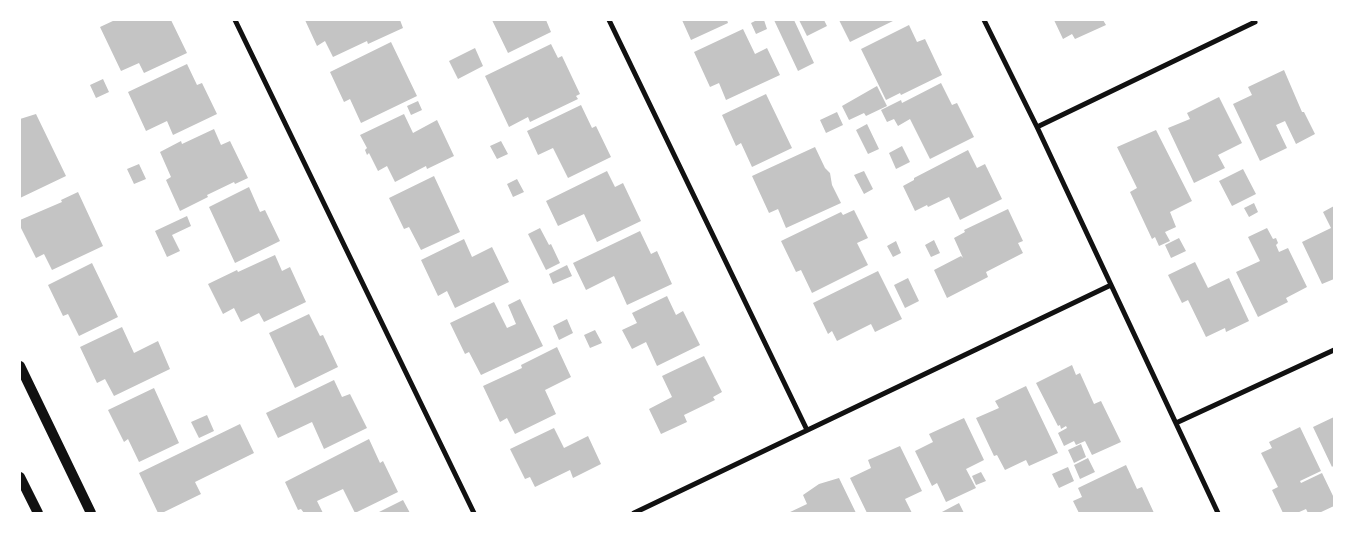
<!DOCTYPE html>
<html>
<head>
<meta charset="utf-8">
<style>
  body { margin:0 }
  #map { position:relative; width:1354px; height:533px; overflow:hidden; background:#fff; font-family:Commissioner,sans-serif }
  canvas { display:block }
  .frame { position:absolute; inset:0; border:21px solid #fff; pointer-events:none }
</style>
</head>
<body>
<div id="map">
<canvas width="1354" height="533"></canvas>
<div class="frame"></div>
</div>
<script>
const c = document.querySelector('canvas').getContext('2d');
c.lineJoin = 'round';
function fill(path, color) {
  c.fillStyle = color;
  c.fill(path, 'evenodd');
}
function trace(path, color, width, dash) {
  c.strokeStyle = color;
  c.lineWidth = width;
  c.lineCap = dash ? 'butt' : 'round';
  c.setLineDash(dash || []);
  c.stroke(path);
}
fill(new Path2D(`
  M 115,20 L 171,20 L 187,53 L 144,73 L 139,63 L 121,71 L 100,27 Z
  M 305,20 L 400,20 L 403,28 L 368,44 L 367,41 L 333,57 L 325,41 L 317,46 Z
  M 492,20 L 546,20 L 551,32 L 508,53 Z
  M 682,20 L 727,20 L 728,23 L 691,40 Z
  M 757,20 L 764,20 L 767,29 L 756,34 L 751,23 Z
  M 774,20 L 794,20 L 814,63 L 798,71 Z
  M 799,20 L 824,20 L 827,26 L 807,36 Z
  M 839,20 L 895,20 L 850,42 Z
  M 1054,20 L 1103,20 L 1106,25 L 1075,39 L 1072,34 L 1063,39 Z
  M 909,25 L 917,42 L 925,39 L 942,75 L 901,95 L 900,93 L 886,100 L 861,49 Z
  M 743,29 L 755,54 L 767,48 L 780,75 L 726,100 L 719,83 L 710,87 L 694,52 Z
  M 391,42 L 417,96 L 361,123 L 350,99 L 344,102 L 330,72 Z
  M 551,44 L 558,58 L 562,56 L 580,94 L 576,96 L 578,99 L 530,122 L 528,117 L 509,127 L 485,76 Z
  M 475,48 L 483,66 L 458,79 L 449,61 Z
  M 187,64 L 197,85 L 202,83 L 217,114 L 173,135 L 167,121 L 146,131 L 128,92 Z
  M 1284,70 L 1302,112 L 1304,112 L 1315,134 L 1296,144 L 1285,121 L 1276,125 L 1287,148 L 1260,161 L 1233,104 L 1252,95 L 1248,87 Z
  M 103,79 L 109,92 L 96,98 L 90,85 Z
  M 941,83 L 952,105 L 957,103 L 974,137 L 930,159 L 910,119 L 898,126 L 894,119 L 887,122 L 881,110 L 901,100 L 902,103 Z
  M 877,86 L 887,106 L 866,116 L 864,113 L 849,120 L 842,106 Z
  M 766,94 L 792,148 L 752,167 L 741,143 L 736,146 L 722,115 Z
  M 1219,97 L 1242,143 L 1218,155 L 1225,168 L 1194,183 L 1168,128 L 1190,119 L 1187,113 Z
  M 418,101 L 422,110 L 411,115 L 407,106 Z
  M 581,105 L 592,128 L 596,126 L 611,157 L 568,178 L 553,148 L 538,155 L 527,131 Z
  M 837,112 L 843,125 L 826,133 L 820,120 Z
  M 36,114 L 66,176 L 20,198 L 20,119 Z
  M 404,114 L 413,133 L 437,120 L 454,156 L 427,169 L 426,166 L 395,182 L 387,166 L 378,171 L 369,153 L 367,155 L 365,150 L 367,148 L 360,135 Z
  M 867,124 L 879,149 L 868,154 L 856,130 Z
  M 214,129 L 221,145 L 230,141 L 248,178 L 235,184 L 234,182 L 207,195 L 208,197 L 180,211 L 166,180 L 171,177 L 160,152 L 181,141 L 182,144 Z
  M 1156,130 L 1192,201 L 1170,212 L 1176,227 L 1165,232 L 1170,241 L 1159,246 L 1155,237 L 1152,239 L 1130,192 L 1137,188 L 1117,147 Z
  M 501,141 L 508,154 L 497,159 L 490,146 Z
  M 902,146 L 910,162 L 896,169 L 889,153 Z
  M 815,147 L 825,168 L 830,173 L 832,185 L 841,203 L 786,228 L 778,209 L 769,213 L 752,176 Z
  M 968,150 L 977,168 L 985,164 L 1002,199 L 960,220 L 949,197 L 928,207 L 927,205 L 915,211 L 903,186 L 914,180 L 914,178 Z
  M 139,164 L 146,179 L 134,184 L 127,169 Z
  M 1243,169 L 1256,194 L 1232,206 L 1219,181 Z
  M 607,171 L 615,187 L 623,183 L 641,221 L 597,242 L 584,214 L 558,226 L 546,201 Z
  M 864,171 L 873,189 L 864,194 L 854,175 Z
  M 434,176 L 460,232 L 421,250 L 409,227 L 404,229 L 389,198 Z
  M 517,179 L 524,192 L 513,197 L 507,184 Z
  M 249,187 L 260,212 L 265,210 L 280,241 L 235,263 L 209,207 Z
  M 78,192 L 103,246 L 52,270 L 44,254 L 36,258 L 20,226 L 20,220 L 62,202 L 61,200 Z
  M 1254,203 L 1258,212 L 1249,217 L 1244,208 Z
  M 1334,206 L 1334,279 L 1322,284 L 1302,242 L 1331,228 L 1323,212 Z
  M 1008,209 L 1023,241 L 1018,243 L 1023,253 L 986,272 L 988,277 L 947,298 L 934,270 L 961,256 L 963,258 L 954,238 L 965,232 L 964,230 Z
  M 854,210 L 868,238 L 857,243 L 868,265 L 812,293 L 801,270 L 796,272 L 781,241 L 841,212 L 843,215 Z
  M 187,216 L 191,226 L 172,235 L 180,251 L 167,257 L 155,231 Z
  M 540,228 L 549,245 L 551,244 L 560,263 L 546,270 L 528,234 Z
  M 1267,228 L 1273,239 L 1276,238 L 1278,243 L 1276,245 L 1279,252 L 1288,248 L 1307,287 L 1286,298 L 1288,302 L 1258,317 L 1236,272 L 1260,261 L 1248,237 Z
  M 640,231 L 651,254 L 657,251 L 672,284 L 627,305 L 614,276 L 586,290 L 573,263 Z
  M 1179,238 L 1186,251 L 1171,258 L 1165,245 Z
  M 464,239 L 472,257 L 492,247 L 509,282 L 455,308 L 447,291 L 438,296 L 421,260 Z
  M 934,240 L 940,253 L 931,257 L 925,245 Z
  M 896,241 L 901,253 L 893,257 L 887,246 Z
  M 275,255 L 282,271 L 290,267 L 306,302 L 264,322 L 259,313 L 241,322 L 234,308 L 223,314 L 208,284 L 237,270 L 238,272 Z
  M 1195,262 L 1208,288 L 1229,278 L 1249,321 L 1226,332 L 1225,328 L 1206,337 L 1188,300 L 1182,303 L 1168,275 Z
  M 92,263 L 118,317 L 79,336 L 68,314 L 63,316 L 48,285 Z
  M 567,265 L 572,276 L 553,284 L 549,274 Z
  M 878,271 L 902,319 L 875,332 L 871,324 L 837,341 L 832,331 L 828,334 L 813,303 Z
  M 908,278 L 919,301 L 905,308 L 894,285 Z
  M 667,296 L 676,315 L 683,311 L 700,345 L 657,366 L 646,342 L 632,349 L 622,330 L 637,323 L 632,313 Z
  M 520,299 L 543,346 L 481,375 L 469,352 L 465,354 L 450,323 L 494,302 L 507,328 L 516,324 L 508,305 Z
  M 309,314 L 320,336 L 323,335 L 338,367 L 295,388 L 269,333 Z
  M 567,319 L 573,333 L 559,340 L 553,326 Z
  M 122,327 L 134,353 L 158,341 L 170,369 L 114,396 L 105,379 L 97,383 L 80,347 Z
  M 595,330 L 602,343 L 590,348 L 584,335 Z
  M 557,347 L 571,377 L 545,390 L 556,414 L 515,434 L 507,418 L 500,422 L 483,386 L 522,368 L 521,365 Z
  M 704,356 L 722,392 L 713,397 L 715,400 L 684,415 L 687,422 L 661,434 L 649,409 L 672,397 L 662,376 Z
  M 1072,365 L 1076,375 L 1080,373 L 1094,404 L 1101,401 L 1121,442 L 1092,455 L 1085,441 L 1076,445 L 1074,441 L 1064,446 L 1058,433 L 1067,428 L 1066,426 L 1061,429 L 1060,425 L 1058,426 L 1036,383 Z
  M 334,380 L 342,397 L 350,394 L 367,428 L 324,449 L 312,422 L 278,438 L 266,413 Z
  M 1026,386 L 1058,453 L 1029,466 L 1026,460 L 1005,470 L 997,455 L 994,456 L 976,418 L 999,408 L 995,401 Z
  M 154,388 L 179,443 L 139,462 L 128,439 L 124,442 L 108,410 Z
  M 207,415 L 214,431 L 199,438 L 191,422 Z
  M 1334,417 L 1334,465 L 1332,467 L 1313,427 Z
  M 964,418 L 984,460 L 966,469 L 976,488 L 946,502 L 937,483 L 932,486 L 915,451 L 933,442 L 929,434 Z
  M 240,424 L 254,453 L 195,482 L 201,494 L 162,513 L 158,513 L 139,473 Z
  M 1300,427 L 1321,471 L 1300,481 L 1301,483 L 1322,473 L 1334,498 L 1334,506 L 1319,513 L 1308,513 L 1306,509 L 1297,513 L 1283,513 L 1272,490 L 1278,487 L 1261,453 L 1272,448 L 1269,442 Z
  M 554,428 L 564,448 L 588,436 L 601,464 L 573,478 L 570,470 L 535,487 L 530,477 L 525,479 L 510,449 Z
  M 369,439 L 380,463 L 383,461 L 398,492 L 355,513 L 343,489 L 317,501 L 323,513 L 304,513 L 301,509 L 298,510 L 285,482 Z
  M 1081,444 L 1086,457 L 1074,463 L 1068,450 Z
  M 900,446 L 922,491 L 905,499 L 912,513 L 879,513 L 879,512 L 867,513 L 850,478 L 871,468 L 868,460 Z
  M 1088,458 L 1095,472 L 1080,479 L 1074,465 Z
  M 1126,465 L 1137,489 L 1142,487 L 1154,513 L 1079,513 L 1073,501 L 1082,497 L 1078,488 Z
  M 1068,467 L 1074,481 L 1059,488 L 1052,474 Z
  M 981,472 L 986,481 L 976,485 L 972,476 Z
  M 839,478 L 856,513 L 788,513 L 807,504 L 803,495 L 819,484 Z
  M 403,500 L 410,513 L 377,513 Z
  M 959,503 L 964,513 L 940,513 Z`), '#c4c4c4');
trace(new Path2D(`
  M 235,20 L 474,513
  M 609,20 L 807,430
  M 984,20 L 1037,127 L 1218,513
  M 1037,127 L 1255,22
  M 1176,423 L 1334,350
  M 634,513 L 1111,285`), '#111', 5);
trace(new Path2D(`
  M 20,366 L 91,513
  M 20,477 L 38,513`), '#111', 10);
</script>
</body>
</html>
